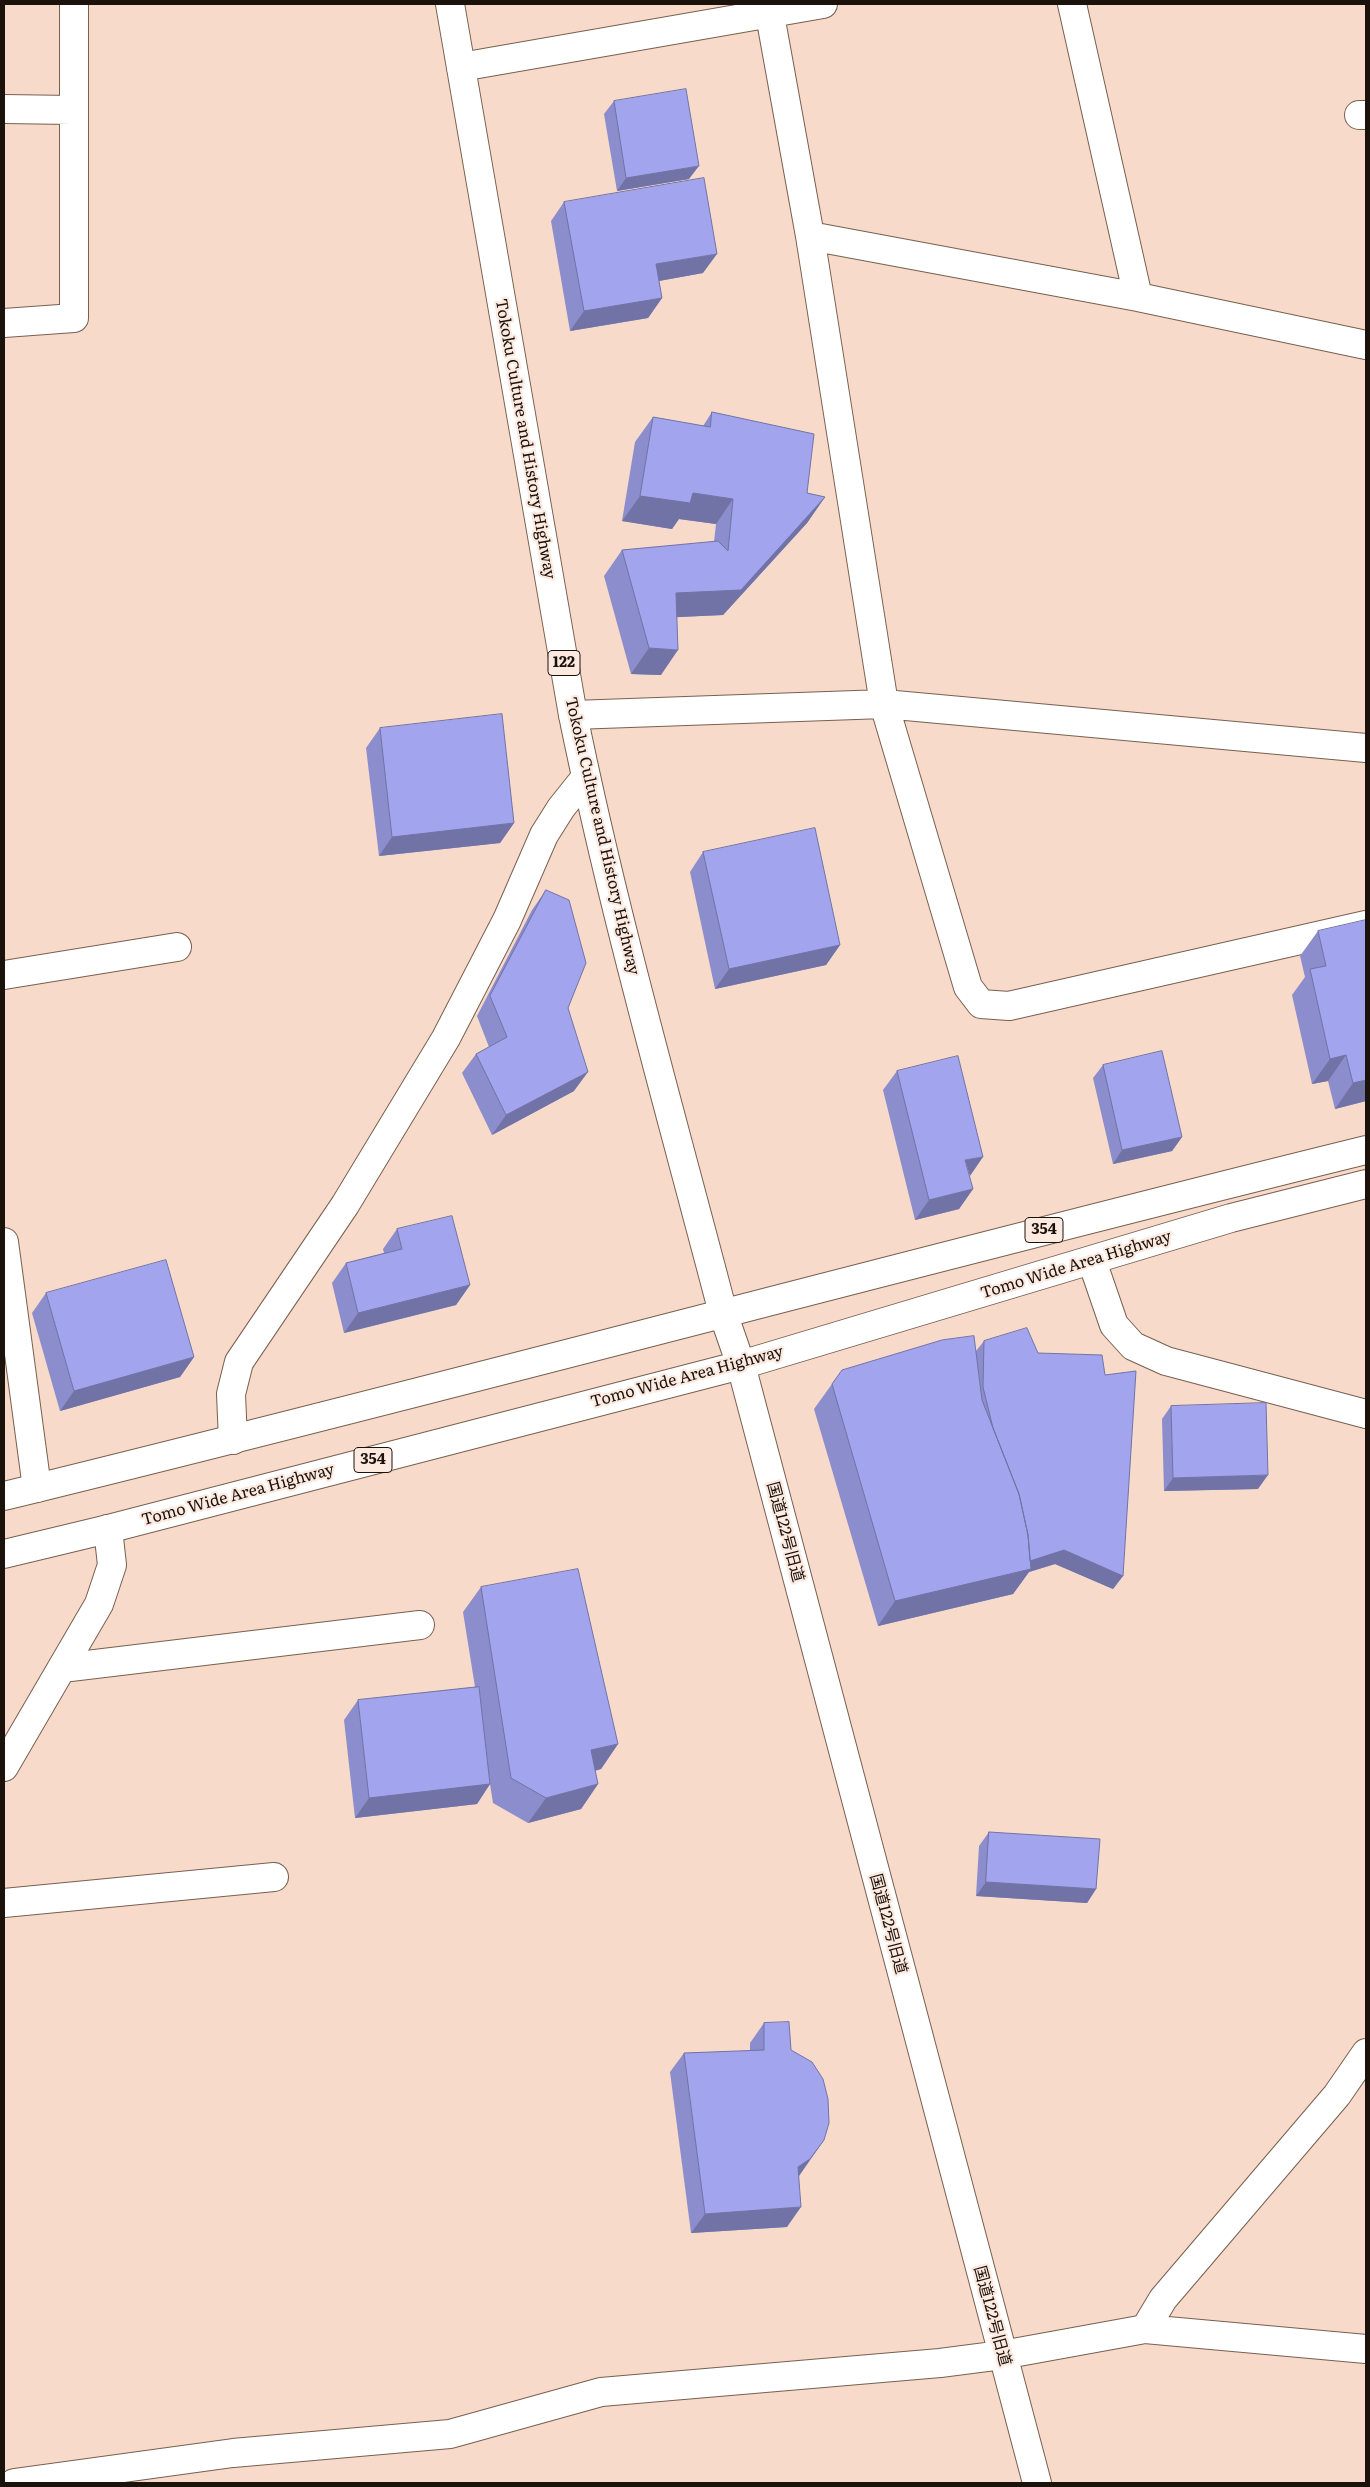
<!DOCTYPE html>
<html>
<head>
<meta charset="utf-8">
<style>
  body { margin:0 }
  #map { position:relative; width:1370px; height:2487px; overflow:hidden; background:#f7daca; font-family:Literata,serif }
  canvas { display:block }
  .frame { position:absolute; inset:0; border:5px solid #1c120c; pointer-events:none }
</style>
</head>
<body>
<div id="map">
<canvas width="1370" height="2487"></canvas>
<div class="frame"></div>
</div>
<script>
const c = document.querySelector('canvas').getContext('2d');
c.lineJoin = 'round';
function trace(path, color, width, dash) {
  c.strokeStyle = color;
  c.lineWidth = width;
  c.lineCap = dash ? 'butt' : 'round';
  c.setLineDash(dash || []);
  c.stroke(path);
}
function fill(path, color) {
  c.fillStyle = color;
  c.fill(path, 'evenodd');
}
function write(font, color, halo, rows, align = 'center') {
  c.font = font + ' Literata,"Noto Sans JP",serif';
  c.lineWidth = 4.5;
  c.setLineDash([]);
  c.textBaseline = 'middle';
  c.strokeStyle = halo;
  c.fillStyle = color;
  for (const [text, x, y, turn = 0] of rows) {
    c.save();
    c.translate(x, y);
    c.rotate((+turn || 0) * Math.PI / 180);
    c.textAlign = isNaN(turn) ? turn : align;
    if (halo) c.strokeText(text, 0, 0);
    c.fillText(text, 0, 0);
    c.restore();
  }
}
const minor = new Path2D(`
  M 768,4 L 810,236 L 884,704 L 968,987 L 981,1004 L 1009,1006 L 1366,925
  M 1072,4 L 1138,297
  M 461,67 L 823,4
  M 4,109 L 72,110
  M 1359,115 L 1366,115
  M 810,236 L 1138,297 L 1366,345
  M 4,323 L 74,318 L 74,4
  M 573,715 L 884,704 L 1366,748
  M 4,975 L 177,947
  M 4,1242 L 37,1488
  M 1092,1261 L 1114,1325 L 1133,1346 L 1166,1361 L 1366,1414
  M 741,1365 L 1037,2483
  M 233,1440 L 231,1394 L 239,1362 L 345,1205 L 446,1038 L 507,920 L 544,835 L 561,808 L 585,778
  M 62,1668 L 420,1625
  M 4,1767 L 99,1604 L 112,1565 L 108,1529
  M 4,1903 L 274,1877
  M 1145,2329 L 1163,2299 L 1337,2095 L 1366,2053
  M 14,2483 L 233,2453 L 450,2434 L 601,2392 L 940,2363 L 1002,2355 L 1145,2329 L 1366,2349`);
const highway = new Path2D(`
  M 450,4 L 573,715 C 614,916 671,1114 723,1313 L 741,1365
  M 4,1496 C 459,1385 911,1262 1366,1150
  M 4,1554 L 108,1529 L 741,1365 L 1231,1218 L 1366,1184`);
trace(minor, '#786051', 30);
trace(highway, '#786051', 30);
trace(minor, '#fff', 28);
trace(highway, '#fff', 28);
fill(new Path2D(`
  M 614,101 L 689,179 L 617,191 L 604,114 Z
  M 564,202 L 703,273 L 659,281 L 662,298 L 648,318 L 570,331 L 551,221 Z
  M 712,412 L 807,493 L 825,497 L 807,523 L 723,615 L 677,617 L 661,675 L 631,674 L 604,576 L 622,550 L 714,542 L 716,524 L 679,519 L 672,529 L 622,521 L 635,442 L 653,417 L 703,426 Z
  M 380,728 L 514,823 L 500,843 L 379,856 L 366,748 Z
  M 703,852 L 840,945 L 826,965 L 715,989 L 690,872 Z
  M 546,890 L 568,1008 L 574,1091 L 492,1135 L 462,1073 L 476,1054 L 489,1047 L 477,1016 L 532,910 Z
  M 1318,931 L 1366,1101 L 1335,1109 L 1328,1081 L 1312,1084 L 1292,995 L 1305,977 L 1300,956 Z
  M 1103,1065 L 1182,1137 L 1172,1151 L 1113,1164 L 1093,1078 Z
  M 897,1071 L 969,1176 L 973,1189 L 959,1209 L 915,1220 L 883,1090 Z
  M 397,1229 L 470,1285 L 456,1305 L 344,1333 L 332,1283 L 346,1263 L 384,1253 L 383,1249 Z
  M 46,1293 L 194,1357 L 180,1377 L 60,1411 L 32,1313 Z
  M 984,1341 L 1123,1576 L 1113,1589 L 1055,1564 L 1029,1572 L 1013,1594 L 878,1626 L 814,1409 L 832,1384 L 976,1351 Z
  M 1171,1406 L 1258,1489 L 1164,1491 L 1162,1419 Z
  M 481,1587 L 618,1744 L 601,1769 L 595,1771 L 598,1784 L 581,1809 L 528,1823 L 493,1803 L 490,1784 L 477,1804 L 355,1818 L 344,1720 L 358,1700 L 475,1687 L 463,1612 Z
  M 989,1832 L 1096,1889 L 1087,1903 L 976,1896 L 979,1846 Z
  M 764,2023 L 798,2177 L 787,2227 L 691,2233 L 670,2072 L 684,2053 L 750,2051 L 750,2043 Z`), '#8b8dcc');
fill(new Path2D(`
  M 699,166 L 689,179 L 617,191 L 626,178 Z
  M 717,254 L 703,273 L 642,284 L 656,264 Z
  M 662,298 L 648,318 L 570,331 L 584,311 Z
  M 693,493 L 733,499 L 716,524 L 679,519 L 672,529 L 622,521 L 640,496 Z
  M 825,497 L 807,523 L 723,615 L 659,618 L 676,593 Z
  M 649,648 L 678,650 L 661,675 L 631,674 Z
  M 514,823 L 500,843 L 379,856 L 392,837 Z
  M 840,945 L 826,965 L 715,989 L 729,969 Z
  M 1346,1055 L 1328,1081 L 1312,1084 L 1330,1059 Z
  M 588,1072 L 574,1091 L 492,1135 L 506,1115 Z
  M 1366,1080 L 1366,1101 L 1335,1109 L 1353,1083 Z
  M 1182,1137 L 1172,1151 L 1113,1164 L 1122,1150 Z
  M 983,1157 L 970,1176 L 965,1160 Z
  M 973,1189 L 959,1209 L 915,1220 L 929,1200 Z
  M 470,1285 L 456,1305 L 344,1333 L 358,1313 Z
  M 194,1357 L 180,1377 L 60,1411 L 74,1391 Z
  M 1268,1475 L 1258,1489 L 1164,1491 L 1173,1478 Z
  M 1064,1550 L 1123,1576 L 1113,1589 L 1055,1564 L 1029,1572 L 1013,1594 L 878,1626 L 895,1601 Z
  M 618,1744 L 601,1769 L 573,1776 L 591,1750 Z
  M 490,1784 L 477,1804 L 355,1818 L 369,1798 Z
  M 598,1784 L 581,1809 L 528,1823 L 546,1798 Z
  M 986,1882 L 1096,1889 L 1087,1903 L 976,1896 Z
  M 824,2140 L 797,2179 L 798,2167 Z
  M 801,2207 L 787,2227 L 691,2233 L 705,2214 Z`), '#7173a6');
const building = new Path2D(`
  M 686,89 L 699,166 L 626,178 L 614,101 Z
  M 704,178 L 717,254 L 656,264 L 662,298 L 584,311 L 564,202 Z
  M 712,412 L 814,434 L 807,493 L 825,497 L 741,590 L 676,593 L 678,650 L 649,648 L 622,550 L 718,541 L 728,551 L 733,499 L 693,493 L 690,503 L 640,496 L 653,417 L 710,427 Z
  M 502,714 L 514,823 L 392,837 L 380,728 Z
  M 815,828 L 840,945 L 729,969 L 703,852 Z
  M 546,890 L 569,900 L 586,963 L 568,1008 L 588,1072 L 506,1115 L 476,1054 L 507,1037 L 490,996 Z
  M 1366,920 L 1366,1080 L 1353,1083 L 1346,1055 L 1330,1059 L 1310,969 L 1326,966 L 1318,931 Z
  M 1162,1051 L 1182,1137 L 1122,1150 L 1103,1065 Z
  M 958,1056 L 983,1157 L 965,1160 L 973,1189 L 929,1200 L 897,1071 Z
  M 452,1216 L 470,1285 L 358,1313 L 346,1263 L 402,1249 L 397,1229 Z
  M 166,1260 L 194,1357 L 74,1391 L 46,1293 Z
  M 1027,1328 L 1038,1353 L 1102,1355 L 1105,1375 L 1136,1371 L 1123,1576 L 1064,1550 L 1030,1561 L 1028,1535 L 1019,1494 L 993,1428 L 983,1387 L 984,1341 Z
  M 974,1336 L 982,1400 L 1019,1494 L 1028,1535 L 1031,1569 L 895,1601 L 832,1384 L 842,1370 L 942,1340 Z
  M 1266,1403 L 1268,1475 L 1173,1478 L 1171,1406 Z
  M 578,1569 L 618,1744 L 591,1750 L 598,1784 L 546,1798 L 511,1778 L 481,1587 Z
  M 479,1687 L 490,1784 L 369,1798 L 358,1700 Z
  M 989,1832 L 1100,1839 L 1096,1889 L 986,1882 Z
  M 789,2022 L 791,2050 L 812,2062 L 823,2079 L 828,2099 L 829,2123 L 824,2140 L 810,2159 L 798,2167 L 801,2207 L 705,2214 L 684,2053 L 764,2050 L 764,2023 Z`);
fill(building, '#a2a4ed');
trace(building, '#7173a6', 1);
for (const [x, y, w] of [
  [564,663,32],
  [1044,1230,38],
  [373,1460,38]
]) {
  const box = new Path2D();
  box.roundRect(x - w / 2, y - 12.5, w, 25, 4);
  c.fillStyle = '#fceae0';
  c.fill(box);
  trace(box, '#1c120c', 1);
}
write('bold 15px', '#1c120c', null, [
  ["122",564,663],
  ["354",1044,1230],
  ["354",373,1460]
]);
write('16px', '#1c120c', '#fceae0', [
  ["Tokoku Culture and History Highway",525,439,80],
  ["Tokoku Culture and History Highway",602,836,77],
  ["Tomo Wide Area Highway",1076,1265,-17],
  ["Tomo Wide Area Highway",687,1377,-15],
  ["Tomo Wide Area Highway",238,1495,-15],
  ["国道122号旧道",785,1532,75],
  ["国道122号旧道",888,1924,75],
  ["国道122号旧道",992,2316,75]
]);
</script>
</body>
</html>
